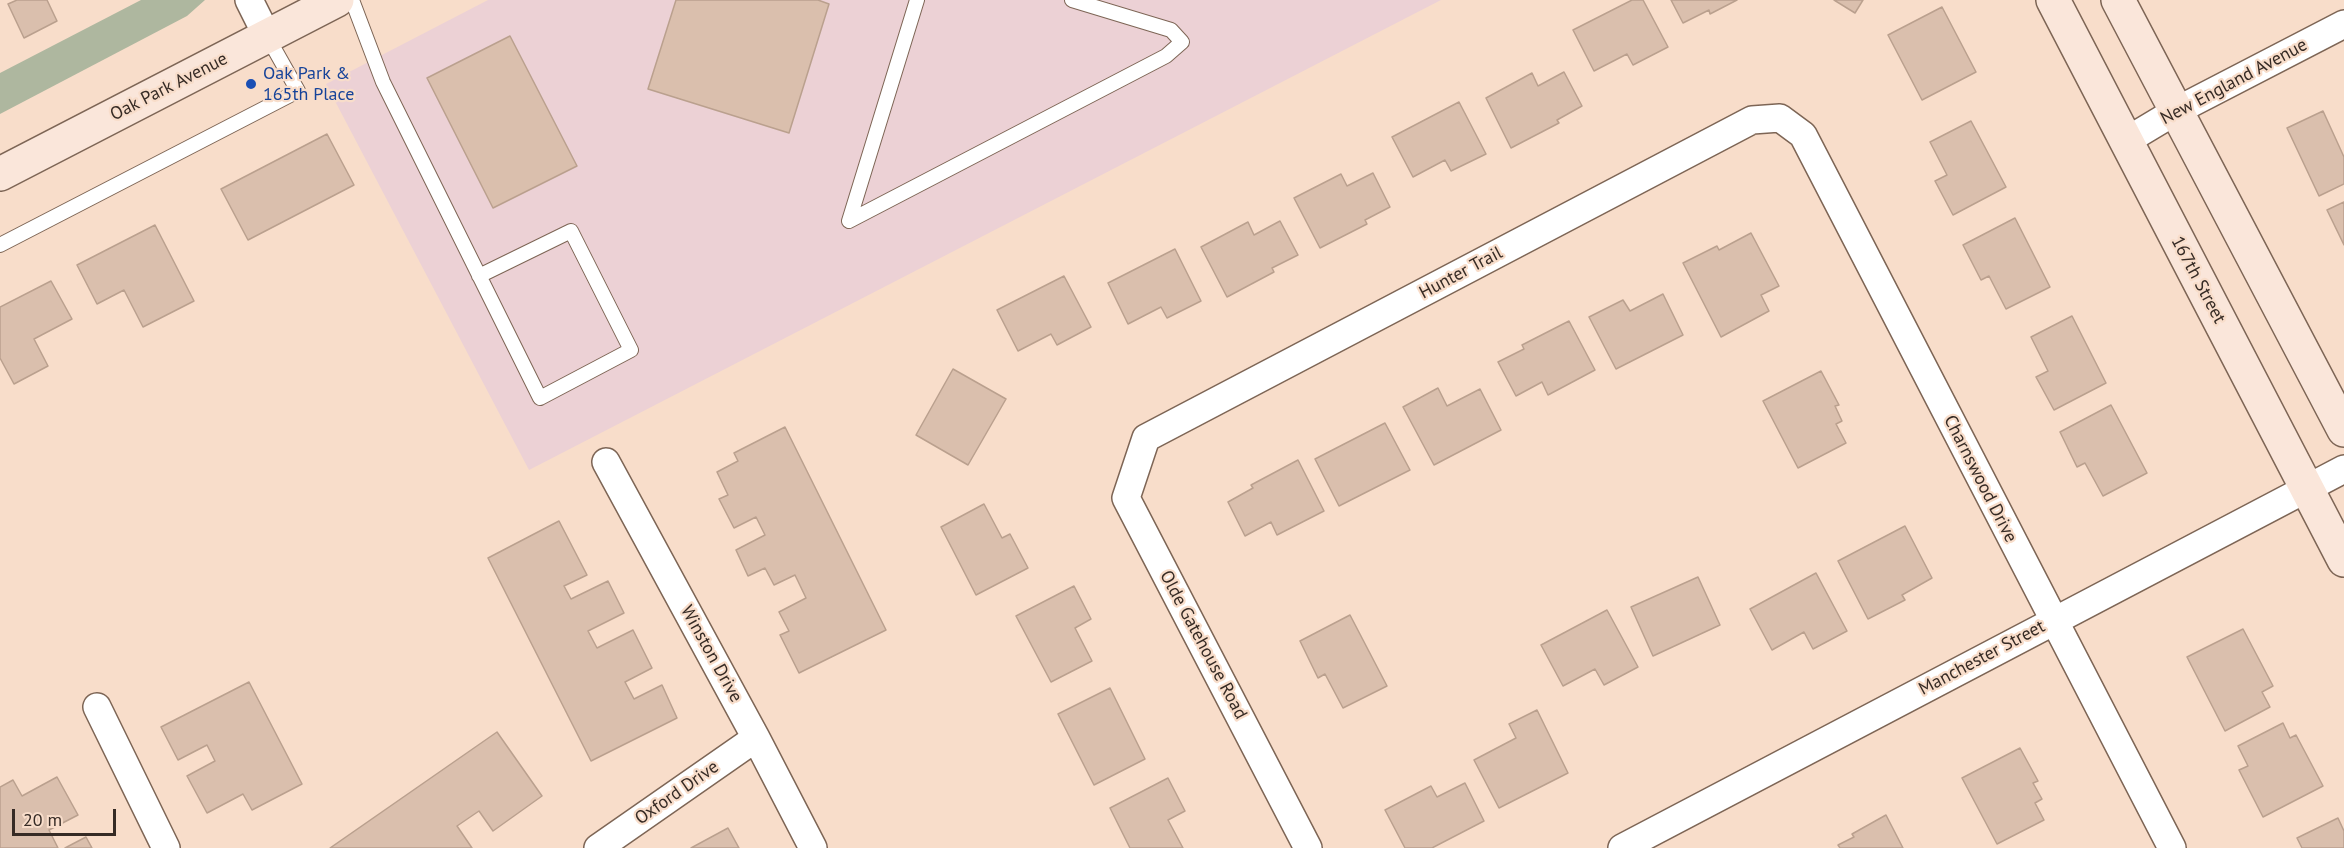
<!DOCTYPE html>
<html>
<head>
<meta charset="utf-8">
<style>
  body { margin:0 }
  #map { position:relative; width:2344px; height:848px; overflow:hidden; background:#f8ddca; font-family:"PT Sans",sans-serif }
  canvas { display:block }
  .scale { position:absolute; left:12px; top:809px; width:104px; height:27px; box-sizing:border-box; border:3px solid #362b25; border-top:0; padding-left:8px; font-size:18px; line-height:21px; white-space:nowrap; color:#362b25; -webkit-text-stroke:4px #f8ddca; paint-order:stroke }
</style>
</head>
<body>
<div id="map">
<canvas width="2344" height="848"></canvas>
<div class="scale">20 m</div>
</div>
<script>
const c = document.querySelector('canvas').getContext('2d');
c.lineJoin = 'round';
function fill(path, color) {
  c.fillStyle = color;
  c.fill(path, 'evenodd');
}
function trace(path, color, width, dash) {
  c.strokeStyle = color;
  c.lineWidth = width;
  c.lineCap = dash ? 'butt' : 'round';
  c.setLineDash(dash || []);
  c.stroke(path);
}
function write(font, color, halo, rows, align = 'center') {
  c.font = font + ' "PT Sans",sans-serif';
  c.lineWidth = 4.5;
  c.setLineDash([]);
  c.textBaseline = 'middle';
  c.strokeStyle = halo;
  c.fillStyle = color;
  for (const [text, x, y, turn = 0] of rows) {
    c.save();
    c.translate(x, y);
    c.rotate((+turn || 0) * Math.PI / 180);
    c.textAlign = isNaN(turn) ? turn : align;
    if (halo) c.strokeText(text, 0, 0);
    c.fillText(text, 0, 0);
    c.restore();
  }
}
fill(new Path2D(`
  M 488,0 L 1441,0 L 529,470 L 326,84 Z`), '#ecd1d5');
fill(new Path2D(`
  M 141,0 L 205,0 L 187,16 L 0,114 L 0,73 Z`), '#aeb79f');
const building = new Path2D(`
  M 17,0 L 47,0 L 57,21 L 24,38 L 8,4 Z
  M 676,0 L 818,0 L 829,4 L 789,133 L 648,89 Z
  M 1632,0 L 1643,0 L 1668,47 L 1633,65 L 1627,54 L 1594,71 L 1573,30 Z
  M 1671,0 L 1737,0 L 1710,14 L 1709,10 L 1683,23 Z
  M 1834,0 L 1863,0 L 1855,13 Z
  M 1942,7 L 1976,72 L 1922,100 L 1888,35 Z
  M 510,36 L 577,166 L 493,208 L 427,78 Z
  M 1564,72 L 1582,106 L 1557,120 L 1559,123 L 1511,148 L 1486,98 L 1532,73 L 1538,86 Z
  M 1459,102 L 1486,154 L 1451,171 L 1445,160 L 1413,177 L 1392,137 Z
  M 2323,111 L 2344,157 L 2344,184 L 2319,196 L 2287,128 Z
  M 1971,121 L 2006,187 L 1953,215 L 1935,181 L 1947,175 L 1930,142 Z
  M 327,134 L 354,185 L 248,240 L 221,189 Z
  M 1373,173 L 1390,207 L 1365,220 L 1367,224 L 1320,248 L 1294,198 L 1341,174 L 1347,186 Z
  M 2344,202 L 2344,245 L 2327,210 Z
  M 2015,218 L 2050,287 L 2006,309 L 1989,276 L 1981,280 L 1963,245 Z
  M 1280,221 L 1298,255 L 1272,268 L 1274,272 L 1227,297 L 1201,247 L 1248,222 L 1254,235 Z
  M 155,225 L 194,301 L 143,327 L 124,290 L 97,304 L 77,265 Z
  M 1751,233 L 1779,286 L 1761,295 L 1769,311 L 1721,337 L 1683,263 L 1717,246 L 1719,250 Z
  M 1175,249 L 1201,301 L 1167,318 L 1161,307 L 1128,324 L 1108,283 Z
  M 1064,276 L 1091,327 L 1057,345 L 1051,334 L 1018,351 L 997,310 Z
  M 51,281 L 72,319 L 34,339 L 48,366 L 14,384 L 0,358 L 0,307 Z
  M 1663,294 L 1683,335 L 1616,369 L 1589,317 L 1623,300 L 1630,311 Z
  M 2072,316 L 2106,383 L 2054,410 L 2036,377 L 2048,371 L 2031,337 Z
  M 1569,321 L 1595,370 L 1548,395 L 1542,382 L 1516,396 L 1498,362 L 1524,349 L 1522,345 Z
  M 953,369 L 1006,399 L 968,465 L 916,435 Z
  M 1821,371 L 1839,405 L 1835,406 L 1842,421 L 1836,424 L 1846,443 L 1798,468 L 1763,401 Z
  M 1438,388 L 1447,406 L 1480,389 L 1501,430 L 1434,465 L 1403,407 Z
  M 2111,405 L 2147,473 L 2103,496 L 2085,463 L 2077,467 L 2060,432 Z
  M 1385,423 L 1410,470 L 1339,506 L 1315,459 Z
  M 785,427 L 886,630 L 799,673 L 780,635 L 789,631 L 779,612 L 806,598 L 795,575 L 774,585 L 765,568 L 748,576 L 736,550 L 765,535 L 756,517 L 734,528 L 719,499 L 728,495 L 717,472 L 738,461 L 734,453 Z
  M 1298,460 L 1324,511 L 1277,535 L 1271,522 L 1245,536 L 1228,502 L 1253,488 L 1251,485 Z
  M 984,504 L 1002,538 L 1010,534 L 1028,568 L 976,595 L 941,527 Z
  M 559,521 L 587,575 L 564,586 L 571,599 L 608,581 L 624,613 L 588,631 L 597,648 L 633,630 L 652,668 L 625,682 L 634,699 L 662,685 L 677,718 L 591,761 L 488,558 Z
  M 1905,526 L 1932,578 L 1902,595 L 1905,600 L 1868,619 L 1838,561 Z
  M 1816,573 L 1847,631 L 1813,649 L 1804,632 L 1772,650 L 1750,609 Z
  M 1698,577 L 1720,625 L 1653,656 L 1631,607 Z
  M 1074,586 L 1091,619 L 1075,628 L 1092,661 L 1051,682 L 1016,616 Z
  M 1607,610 L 1638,667 L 1604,685 L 1595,669 L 1563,686 L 1541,645 Z
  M 1350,615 L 1387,686 L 1343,708 L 1325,674 L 1318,678 L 1300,641 Z
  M 2243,629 L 2273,686 L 2262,692 L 2270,707 L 2225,731 L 2187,657 Z
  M 249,682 L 302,784 L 252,810 L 243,794 L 207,813 L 187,776 L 215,761 L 207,745 L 178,760 L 161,727 Z
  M 1110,688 L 1145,759 L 1094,785 L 1058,714 Z
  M 1537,710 L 1568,773 L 1499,808 L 1474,760 L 1516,738 L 1509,724 Z
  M 2283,723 L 2290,738 L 2296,735 L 2323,786 L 2263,817 L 2239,770 L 2248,766 L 2238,746 Z
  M 497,732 L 542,796 L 493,831 L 479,811 L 457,826 L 472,848 L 330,848 Z
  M 2020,748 L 2038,781 L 2033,783 L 2042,799 L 2035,803 L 2044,820 L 1997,844 L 1962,778 Z
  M 57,777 L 78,815 L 49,830 L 58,848 L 0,848 L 0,787 L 13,780 L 22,796 Z
  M 1168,778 L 1185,811 L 1168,820 L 1183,848 L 1130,848 L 1110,808 Z
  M 1465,783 L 1484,821 L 1432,848 L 1405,848 L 1385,810 L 1431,786 L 1437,797 Z
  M 1886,815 L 1903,848 L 1840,848 L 1838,845 L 1854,837 L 1852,834 Z
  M 2338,818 L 2344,831 L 2344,848 L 2302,848 L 2297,838 Z
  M 728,828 L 739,848 L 691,848 Z
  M 86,837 L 92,848 L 65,848 Z`);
fill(building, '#dabfad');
trace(building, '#baa08e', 1.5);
const lane = new Path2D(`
  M 352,0 L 383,82 L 540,398 L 631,350 L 571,231 L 479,276
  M 849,221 L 1166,56 L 1182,42 L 1171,30 L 1072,0
  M 849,221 L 917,0
  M 0,245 L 298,91 L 267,36`);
const street = new Path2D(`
  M 249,0 L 267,36
  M 2126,141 L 2176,111 L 2344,24
  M 606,462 L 756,738 L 813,848
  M 97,707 L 166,848
  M 598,848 L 756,738
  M 1308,848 L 1126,498 L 1146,438 L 1752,120 L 1780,118 L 1803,135 L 2172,848
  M 1622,848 L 2344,469`);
const secondary = new Path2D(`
  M 2053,0 L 2344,560
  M 2118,0 L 2344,430
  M 0,174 L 337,0`);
trace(lane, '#7d6555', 16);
trace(street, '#7d6555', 30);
trace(secondary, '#7d6555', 36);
trace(lane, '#fff', 14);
trace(street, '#fff', 27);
trace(secondary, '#fae6da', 33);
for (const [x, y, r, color] of [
  [251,84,6,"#1a4fb4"]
]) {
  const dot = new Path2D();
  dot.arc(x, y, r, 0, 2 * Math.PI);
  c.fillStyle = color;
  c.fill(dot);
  trace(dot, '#f8ddca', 2);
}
write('18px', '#164399', '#f8ddca', [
  ["Oak Park &",263,74],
  ["165th Place",263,95]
], 'left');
write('18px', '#362b25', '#f8ddca', [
  ["New England Avenue",2234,82,-28],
  ["Oak Park Avenue",169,87,-27],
  ["Hunter Trail",1461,273,-28],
  ["167th Street",2198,280,62],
  ["Charnswood Drive",1980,479,63],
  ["Olde Gatehouse Road",1203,645,62],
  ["Winston Drive",711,654,61],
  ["Manchester Street",1982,658,-28],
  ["Oxford Drive",677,793,-35]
]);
</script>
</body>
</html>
